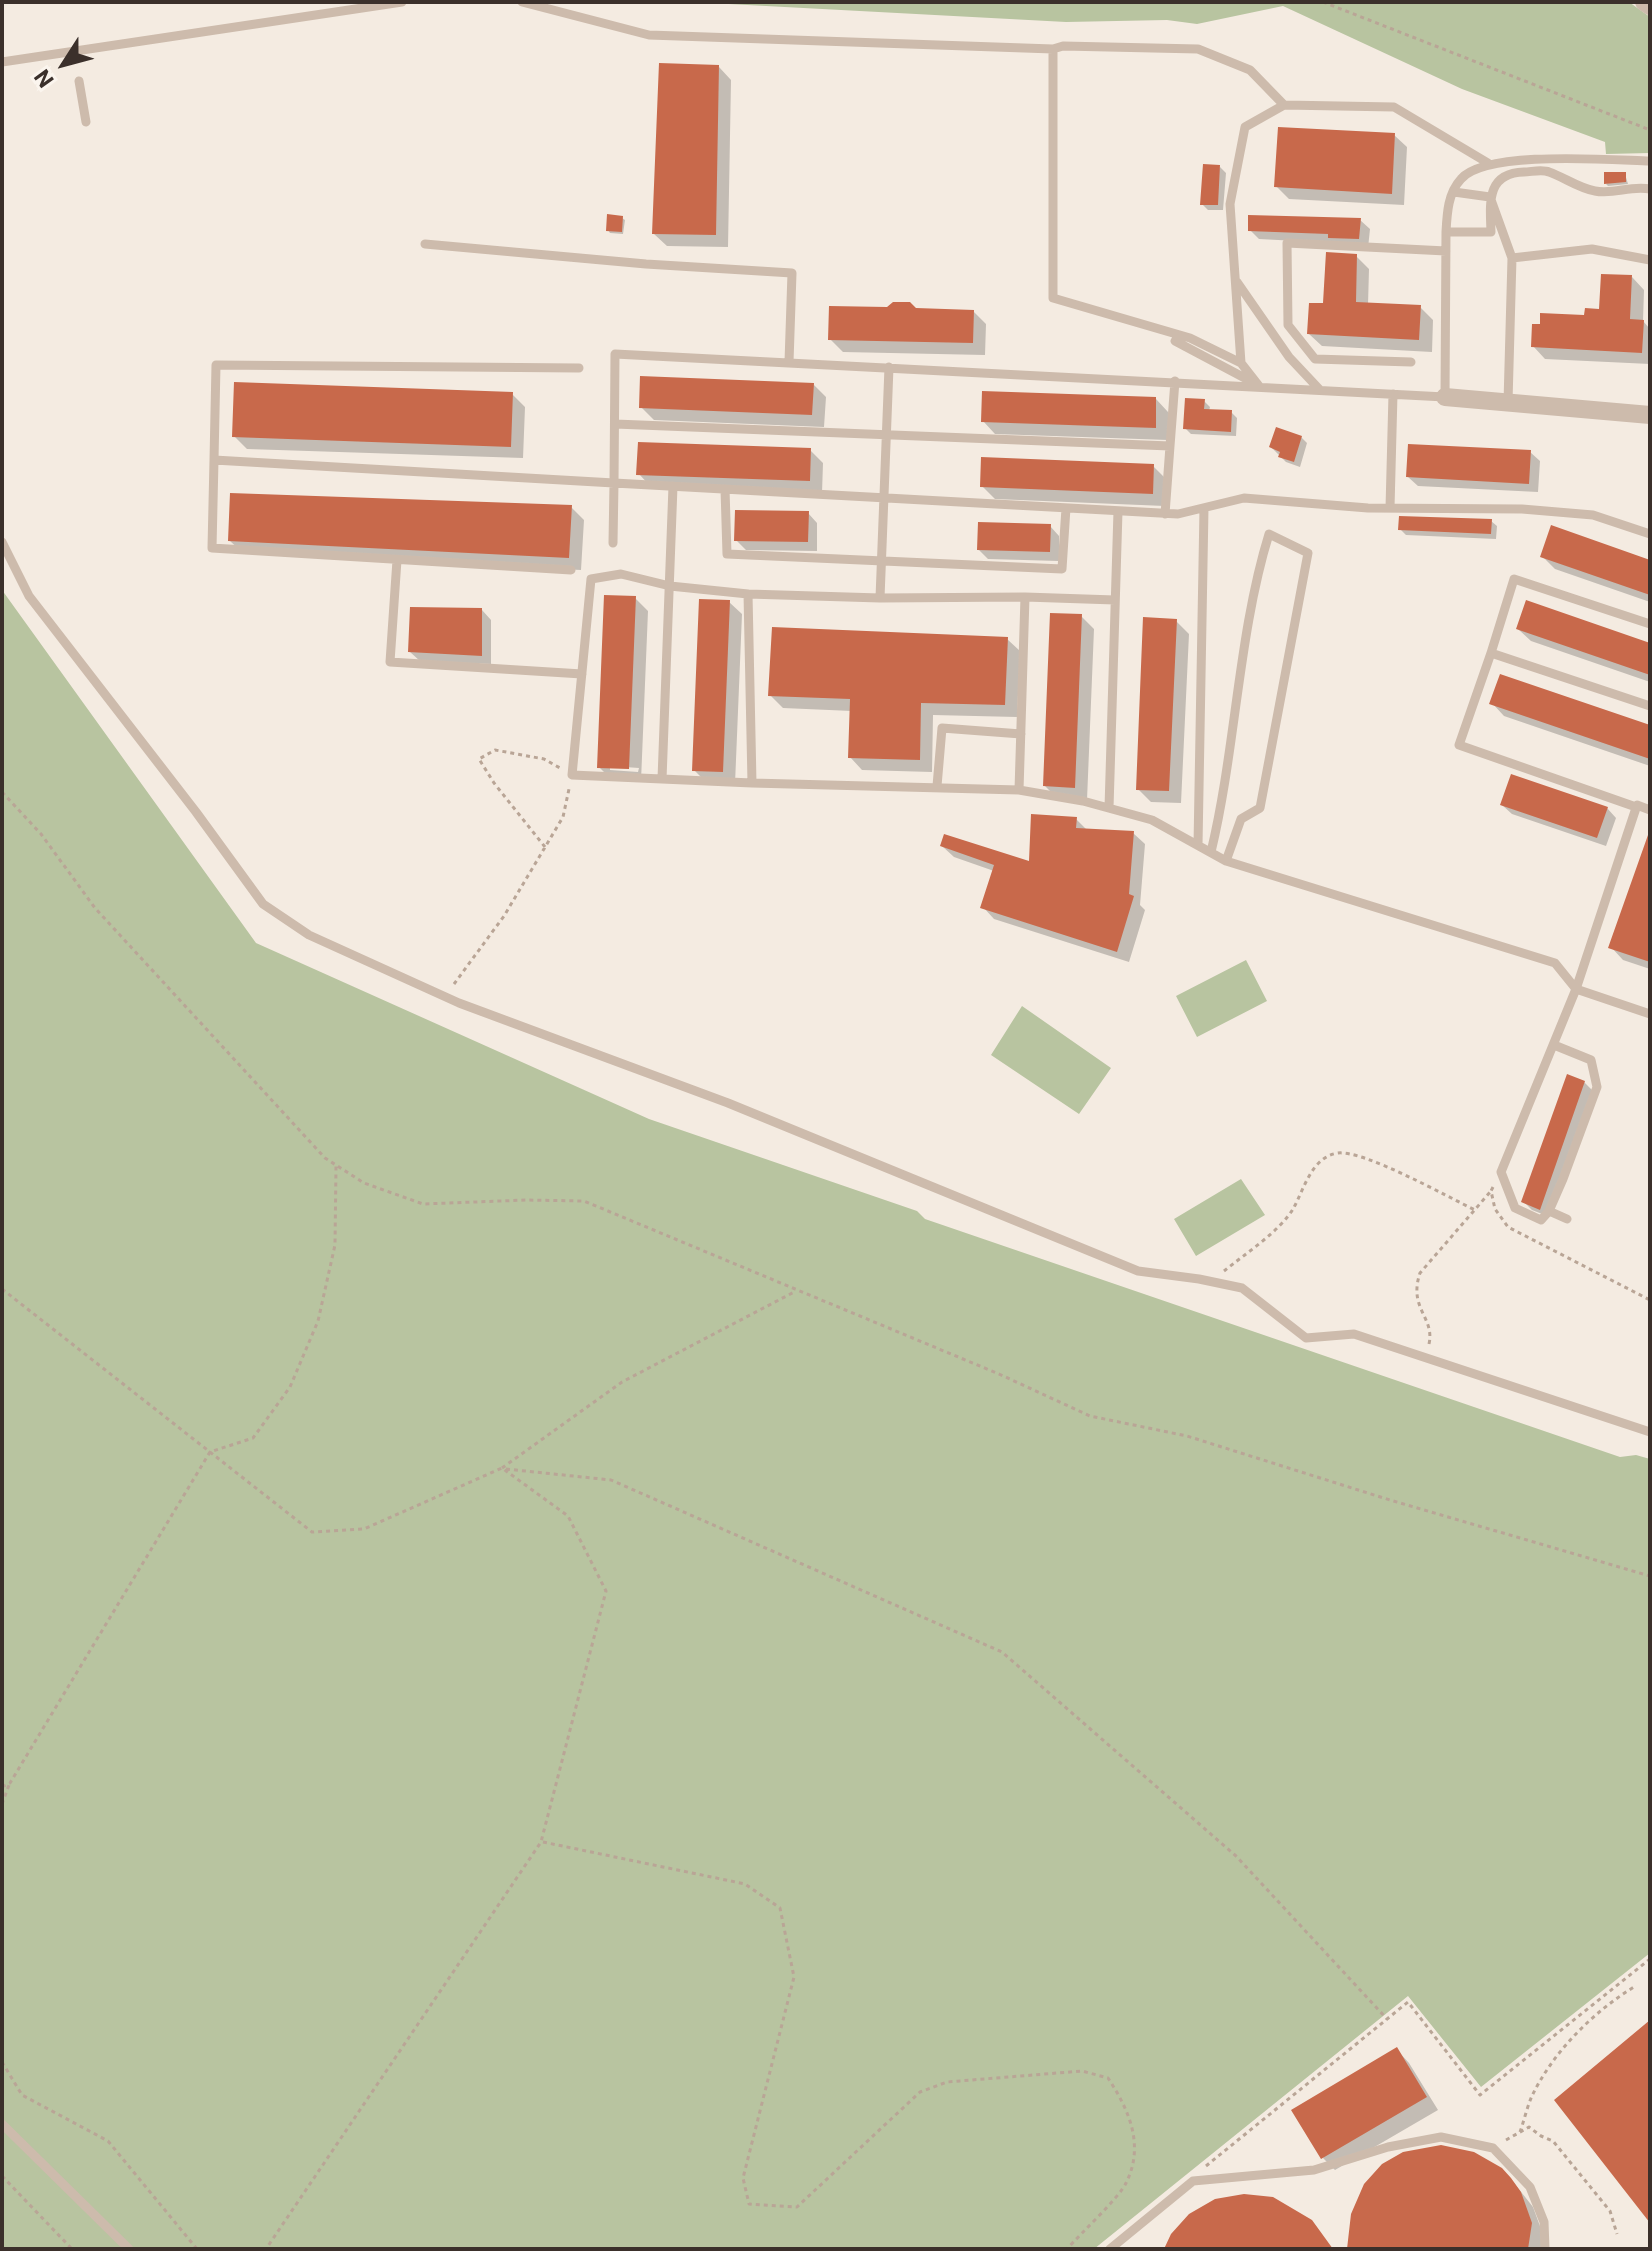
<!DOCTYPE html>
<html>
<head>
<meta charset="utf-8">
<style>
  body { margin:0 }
  #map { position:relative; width:1652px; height:2251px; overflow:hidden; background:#f4ebe1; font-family:Roboto,sans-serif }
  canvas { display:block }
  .frame { position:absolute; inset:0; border:4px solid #3b302b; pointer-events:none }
  .north { position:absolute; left:24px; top:24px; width:80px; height:80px; -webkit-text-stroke:6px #fbf5ee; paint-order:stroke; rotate:234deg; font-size:22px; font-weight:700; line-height:32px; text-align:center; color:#3b302b }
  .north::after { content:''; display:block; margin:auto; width:28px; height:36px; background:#3b302b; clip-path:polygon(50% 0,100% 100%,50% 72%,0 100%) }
</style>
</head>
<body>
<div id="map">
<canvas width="1652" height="2251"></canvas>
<div class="frame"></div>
<div class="north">N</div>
</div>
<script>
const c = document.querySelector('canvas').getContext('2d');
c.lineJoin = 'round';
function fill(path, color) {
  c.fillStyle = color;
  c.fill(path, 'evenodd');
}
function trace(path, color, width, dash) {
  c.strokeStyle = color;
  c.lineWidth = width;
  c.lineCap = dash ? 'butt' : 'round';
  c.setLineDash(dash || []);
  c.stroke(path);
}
fill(new Path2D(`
  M 691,2 L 1629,2 L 1650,17 L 1650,153 L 1606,154 L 1605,142 L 1462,89 L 1283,6 L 1197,24 L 1167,20 L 1066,22 Z
  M 2,590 L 256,943 L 649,1119 L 917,1211 L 925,1219 L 1620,1457 L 1636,1455 L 1650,1459 L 1650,1953 L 1481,2087 L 1408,1996 L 1094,2249 L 2,2249 Z
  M 1246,960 L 1267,1001 L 1197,1037 L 1176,996 Z
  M 1022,1006 L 1111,1068 L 1079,1114 L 991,1055 Z
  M 1241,1179 L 1265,1215 L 1196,1256 L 1174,1219 Z`), '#b8c4a0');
fill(new Path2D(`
  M 719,67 L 731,80 L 728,247 L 667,246 L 654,234 Z
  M 1394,135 L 1407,147 L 1404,205 L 1289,199 L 1276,186 Z
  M 1220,167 L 1226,173 L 1223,210 L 1208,210 L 1202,204 Z
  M 1625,174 L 1628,184 L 1608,186 L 1606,184 Z
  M 622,218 L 625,220 L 623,234 L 610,233 L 608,230 Z
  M 1360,220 L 1370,229 L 1368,248 L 1335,243 L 1259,239 L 1250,230 Z
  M 1356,256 L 1369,269 L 1368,305 L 1420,307 L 1433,320 L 1432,352 L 1322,346 L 1309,334 Z
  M 1632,277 L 1644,290 L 1643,321 L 1650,329 L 1650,364 L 1545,359 L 1533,346 L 1601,311 Z
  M 915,310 L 973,311 L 986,324 L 985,355 L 843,352 L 830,339 Z
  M 813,384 L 826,397 L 824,427 L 654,420 L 641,407 Z
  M 512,394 L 525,407 L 523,458 L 247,449 L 234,436 Z
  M 1156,399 L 1168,412 L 1168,440 L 995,434 L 983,421 Z
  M 1204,401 L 1210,407 L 1209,411 L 1231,412 L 1237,418 L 1236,436 L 1191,434 L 1185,428 Z
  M 1301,437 L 1307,443 L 1300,467 L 1286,462 L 1271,447 Z
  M 810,450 L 823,463 L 822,493 L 651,487 L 639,474 Z
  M 1530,452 L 1540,461 L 1538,492 L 1418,486 L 1408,477 Z
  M 1153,466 L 1166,479 L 1165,506 L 995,499 L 982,486 Z
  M 571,507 L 584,520 L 581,570 L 243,553 L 230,541 Z
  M 808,513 L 817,523 L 817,551 L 746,550 L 736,540 Z
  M 1491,521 L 1497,526 L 1496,539 L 1406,535 L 1400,529 Z
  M 1050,526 L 1059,536 L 1059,561 L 988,559 L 979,550 Z
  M 1542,556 L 1650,562 L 1650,602 L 1555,569 Z
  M 635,598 L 648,611 L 641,781 L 612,780 L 599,767 ZM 610,766 L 639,768 L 638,772 L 610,770 Z
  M 729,602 L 742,614 L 735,784 L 707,783 L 694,770 Z
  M 482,610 L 491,620 L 491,664 L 420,661 L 410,652 Z
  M 1081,616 L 1094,629 L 1087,800 L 1057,798 L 1045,786 Z
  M 1176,621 L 1189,634 L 1181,803 L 1151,802 L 1138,789 Z
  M 1518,629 L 1650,645 L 1650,682 L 1531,641 Z
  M 1007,639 L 1020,651 L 1017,717 L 933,715 L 932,772 L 862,770 L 850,757 L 852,711 L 783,708 L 770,695 Z
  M 1492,703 L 1650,727 L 1650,766 L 1504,716 Z
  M 1502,805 L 1607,808 L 1616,818 L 1606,846 L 1512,814 Z
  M 1076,819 L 1087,830 L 1133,833 L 1145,844 L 1140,905 L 1145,910 L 1129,962 L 994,919 L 983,907 L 994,871 L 954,857 L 942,846 L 1031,863 Z
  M 1650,834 L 1650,969 L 1623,960 L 1611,947 Z
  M 1584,1082 L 1594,1092 L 1550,1217 L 1532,1210 L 1523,1201 Z
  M 1397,2050 L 1409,2063 L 1438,2110 L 1335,2170 L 1323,2158 Z
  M 1514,2183 L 1533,2207 L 1544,2237 L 1542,2249 L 1349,2249 Z`), '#0003');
fill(new Path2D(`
  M 659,63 L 719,65 L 716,235 L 652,234 Z
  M 1278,127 L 1395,133 L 1392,194 L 1274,187 Z
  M 1203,164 L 1220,165 L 1218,205 L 1200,205 Z
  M 1604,172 L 1626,172 L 1626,182 L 1604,184 Z
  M 607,214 L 623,216 L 622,232 L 606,231 Z
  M 1248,215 L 1361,218 L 1359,239 L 1328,238 L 1328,234 L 1248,231 Z
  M 1326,252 L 1357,254 L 1356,302 L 1421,305 L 1419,340 L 1307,334 L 1309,303 L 1323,303 Z
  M 1601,274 L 1632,275 L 1630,319 L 1644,320 L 1642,353 L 1531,347 L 1532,324 L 1540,324 L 1540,313 L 1584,315 L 1585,308 L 1599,309 Z
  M 893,302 L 910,302 L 916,308 L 974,310 L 973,343 L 828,340 L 829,306 L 887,307 Z
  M 640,376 L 814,383 L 812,415 L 639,408 Z
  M 234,382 L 513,392 L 511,447 L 232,437 Z
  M 982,391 L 1156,397 L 1156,428 L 981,422 Z
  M 1185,398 L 1205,399 L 1204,409 L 1232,410 L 1231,432 L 1183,429 Z
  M 1276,427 L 1302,436 L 1294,462 L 1278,457 L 1280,452 L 1269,447 Z
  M 638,442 L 811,448 L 810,481 L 636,475 Z
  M 1408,444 L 1531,450 L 1529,484 L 1406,477 Z
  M 981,457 L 1154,464 L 1153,494 L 980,487 Z
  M 230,493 L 572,505 L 569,558 L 228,541 Z
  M 735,510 L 809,511 L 808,542 L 734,541 Z
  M 1399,516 L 1492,519 L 1491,534 L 1398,530 Z
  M 978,522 L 1051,524 L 1050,552 L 977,550 Z
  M 1551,525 L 1650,560 L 1650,595 L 1540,557 Z
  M 604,595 L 636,596 L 629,769 L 597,768 Z
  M 699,599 L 730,600 L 723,772 L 692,771 Z
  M 1526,600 L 1650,643 L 1650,675 L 1516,629 Z
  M 410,607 L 482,608 L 482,656 L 408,652 Z
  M 1050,613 L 1082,614 L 1075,788 L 1043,786 Z
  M 1143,617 L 1177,619 L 1169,791 L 1136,790 Z
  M 772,627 L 1008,637 L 1005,705 L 921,703 L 920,760 L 848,758 L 850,699 L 768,696 Z
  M 1500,674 L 1650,725 L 1650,759 L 1489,704 Z
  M 1511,774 L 1608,807 L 1597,838 L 1500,805 Z
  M 1031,814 L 1077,817 L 1076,828 L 1134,831 L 1129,894 L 1134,896 L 1117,952 L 980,908 L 994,865 L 940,846 L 944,834 L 1029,861 Z
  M 1648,835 L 1650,835 L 1650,962 L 1608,948 Z
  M 1567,1074 L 1585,1081 L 1540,1210 L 1521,1202 Z
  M 1650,2020 L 1650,2223 L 1554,2100 Z
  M 1397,2047 L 1427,2097 L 1321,2159 L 1291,2110 Z
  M 1441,2145 L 1474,2152 L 1502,2168 L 1511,2178 L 1521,2192 L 1532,2223 L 1528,2249 L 1347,2249 L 1351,2214 L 1364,2184 L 1382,2164 L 1403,2152 Z
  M 1244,2194 L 1273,2197 L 1312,2220 L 1333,2249 L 1164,2249 L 1171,2234 L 1189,2214 L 1215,2199 Z`), '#c8694b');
trace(new Path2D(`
  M 1323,2 L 1650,130
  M 2,792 L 41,834 L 95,908 L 325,1158 L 364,1183 L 423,1204 L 526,1200 L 584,1201 L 999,1374 L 1090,1416 L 1187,1436 L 1390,1500 L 1650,1576
  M 545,847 L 494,783 L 479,759 L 495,750 L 544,759 L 560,768
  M 454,984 L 504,916 L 563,817 L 569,789
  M 1493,1187 L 1491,1191 L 1495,1209 L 1508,1227 L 1650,1300
  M 1224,1271 C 1245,1254 1280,1231 1293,1209 C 1304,1190 1311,1157 1338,1153 C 1364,1150 1448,1197 1475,1210
  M 2,1289 L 312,1532 L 364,1529 L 502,1468 L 568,1516 L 606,1591 L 541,1842 L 266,2249
  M 1429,1344 C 1435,1317 1408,1309 1420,1273 L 1491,1191
  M 502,1468 L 622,1382 L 796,1291
  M 506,1469 L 611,1480 L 1002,1652 L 1236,1856 L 1387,2019
  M 2,1787 L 10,1783 L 210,1452 L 253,1438 L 290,1387 L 318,1321 L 335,1245 L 336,1166
  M 2,1804 L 9,1785
  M 543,1842 L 745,1884 L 780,1908 L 794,1977 L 743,2178 L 749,2204 L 797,2207 L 920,2092 L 947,2082 L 1082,2071 L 1108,2078 C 1129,2110 1145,2145 1126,2183 C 1119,2198 1080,2234 1067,2249
  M 2,2062 L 22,2095 L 108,2141 L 197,2249
  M 1520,2132 C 1524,2121 1527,2107 1532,2096 C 1553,2052 1593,2012 1634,1987
  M 1506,2140 L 1529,2127 L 1541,2136 L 1553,2141 L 1610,2211 L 1617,2234
  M 1206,2166 L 1408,2002 L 1480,2095 L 1650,1959
  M 2,2176 L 72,2249`), '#b9a596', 3, [4, 4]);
trace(new Path2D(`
  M 522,2 L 649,35 L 1053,49
  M 2,62 L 402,2
  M 79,81 L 86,122
  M 1650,161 C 1611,160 1486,150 1461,179 C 1448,193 1447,213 1446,232 L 1491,232 C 1490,203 1486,173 1524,172 C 1531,172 1542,169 1549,172 C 1564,177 1578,188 1595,191 C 1614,195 1630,185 1650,189
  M 1454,192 L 1490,197 L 1512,258
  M 1446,232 L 1445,397 L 615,354 L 614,483 L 1178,514 L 1244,498 L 1368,508 L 1522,509 L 1593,515 L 1650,534
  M 425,244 L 646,264 L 792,273 L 789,362
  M 1237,282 L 1289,357 L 1320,390
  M 1175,341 L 1256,384
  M 1411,362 L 1315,359 L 1288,325 L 1287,243 L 1446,251
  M 1241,363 L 1190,338 L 1053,298 L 1053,49 L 1063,46 L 1198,49 L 1250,70 L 1284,105
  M 889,367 L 880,598 L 748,594 L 752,783 L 1019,790 L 1083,801 L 1152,820 L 1226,861 L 1555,963 L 1576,989 L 1501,1172 L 1515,1208 L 1541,1220 L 1549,1211 L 1563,1179 L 1597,1087 L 1591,1060 L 1554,1045
  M 1259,386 L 1241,363 L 1230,204 L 1245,127 L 1284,105 L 1394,107 L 1488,163
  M 1508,402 L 1512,258 L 1592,249 L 1650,260
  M 615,424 L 1170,446 L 1165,514
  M 1170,446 L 1175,381
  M 214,460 L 216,365 L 579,368
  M 725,489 L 727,554 L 1062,569 L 1066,508
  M 1390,508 L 1393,394
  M 2,542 L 29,596 L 196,812 L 263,904 L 309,935 L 459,1003 L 728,1103 L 1138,1271 L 1199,1279 L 1242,1288 L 1306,1338 L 1354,1334 L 1650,1432
  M 397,560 L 390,662 L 582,674
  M 571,570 L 212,548 L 214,460 L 614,483 L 613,543
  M 748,594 L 670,586 L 621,574 L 591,579 L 572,775 L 752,783
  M 1025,597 L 1115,600
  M 880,598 L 1025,597 L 1019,790
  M 1650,624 L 1514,579 L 1491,653 L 1650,706
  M 1491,653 L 1459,745 L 1636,807
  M 662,779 L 673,486
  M 937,786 L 942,728 L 1021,734
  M 1109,808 L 1118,511
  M 1650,810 L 1637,805 L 1576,989 L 1650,1014
  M 1198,845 L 1204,508
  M 1211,852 C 1236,748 1238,634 1269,534 L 1308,553 L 1260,808 L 1241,819 L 1226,861
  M 1549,1211 L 1567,1219
  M 2,2124 L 129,2249
  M 1110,2249 L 1193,2181 L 1314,2170 L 1388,2147 L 1441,2137 L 1493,2148 L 1530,2187 L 1544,2222 L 1545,2249`), '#cdbbac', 9);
trace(new Path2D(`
  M 1644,2 L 1650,6
  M 1445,397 L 1650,415`), '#cdbbac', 18);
</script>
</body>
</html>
